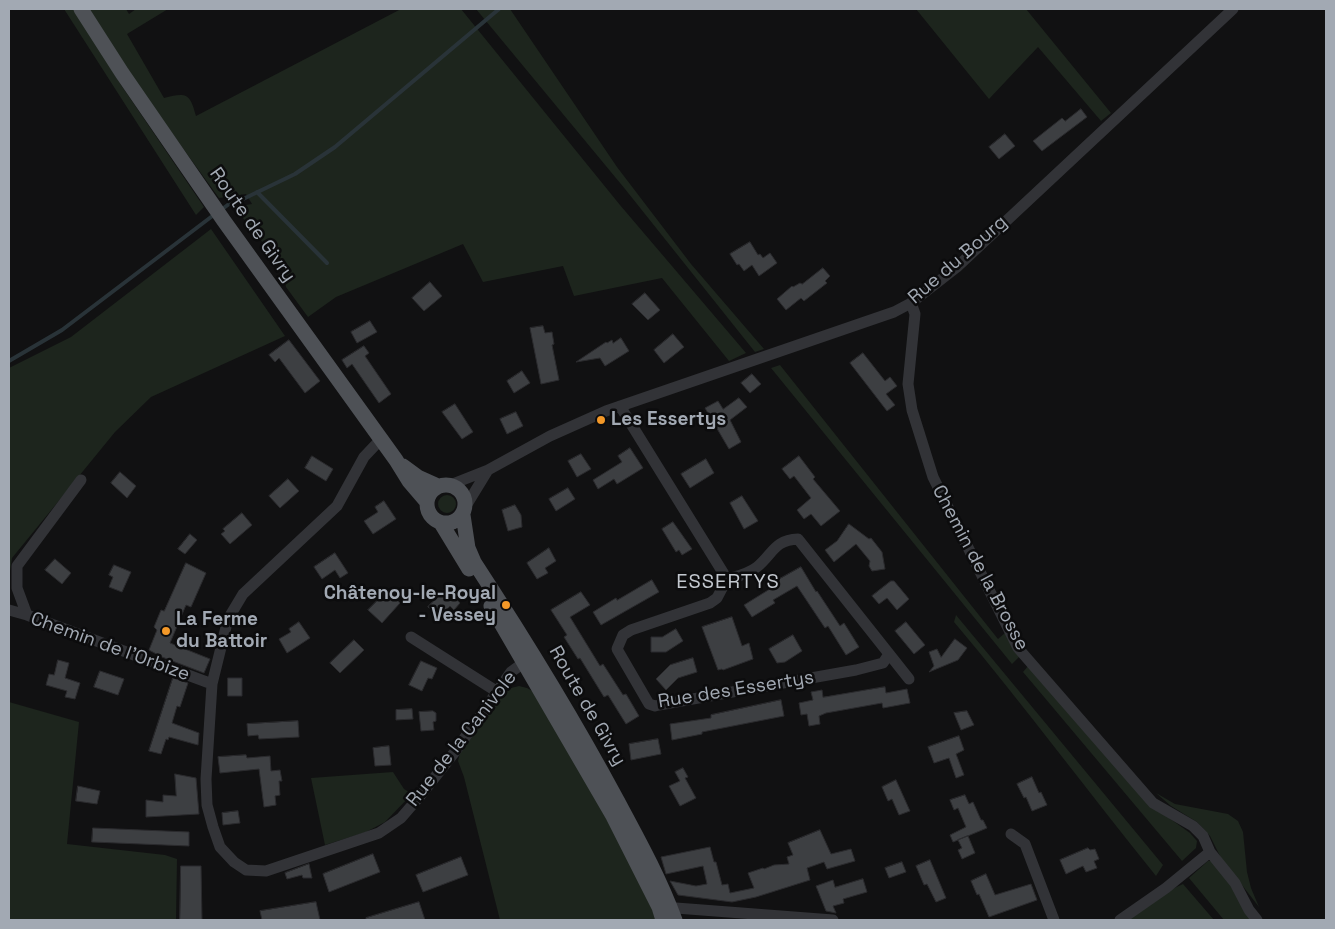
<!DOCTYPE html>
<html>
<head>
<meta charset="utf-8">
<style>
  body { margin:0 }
  #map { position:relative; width:1335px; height:929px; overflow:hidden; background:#111112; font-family:"Space Grotesk",sans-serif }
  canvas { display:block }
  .frame { position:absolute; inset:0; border:10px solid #a2a9b3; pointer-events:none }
</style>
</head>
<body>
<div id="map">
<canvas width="1335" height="929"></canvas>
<div class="frame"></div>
</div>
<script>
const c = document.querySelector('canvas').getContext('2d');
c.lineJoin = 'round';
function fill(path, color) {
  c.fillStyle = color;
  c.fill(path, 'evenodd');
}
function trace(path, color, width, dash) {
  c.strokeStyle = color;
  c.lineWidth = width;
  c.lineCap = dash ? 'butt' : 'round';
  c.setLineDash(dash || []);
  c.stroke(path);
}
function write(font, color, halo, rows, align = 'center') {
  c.font = font + ' "Space Grotesk",sans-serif';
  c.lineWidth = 5;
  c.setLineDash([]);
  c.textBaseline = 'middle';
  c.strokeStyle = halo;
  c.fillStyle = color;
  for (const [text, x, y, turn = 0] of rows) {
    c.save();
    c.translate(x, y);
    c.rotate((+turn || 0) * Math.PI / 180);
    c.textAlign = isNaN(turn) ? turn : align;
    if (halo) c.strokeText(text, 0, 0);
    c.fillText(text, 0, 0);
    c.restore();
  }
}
fill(new Path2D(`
  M 64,9 L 75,9 L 121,85 L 204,207 L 196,215 Z
  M 89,9 L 126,9 L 129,14 L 136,9 L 168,9 L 127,34 L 164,98 C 187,92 190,94 196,116 L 401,9 L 461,9 L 620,205 L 746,353 L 729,361 L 662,278 L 574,296 L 563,266 L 483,282 L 463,244 L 336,297 L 308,317 L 286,287 L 282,266 L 234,207 L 252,204 L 246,194 L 219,198 C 174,136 128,74 89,9 Z
  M 476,9 L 510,9 L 617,167 L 691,264 L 764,349 L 755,352 L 625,189 Z
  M 916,9 L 1026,9 L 1111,113 L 1101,121 L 1038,47 L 989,99 Z
  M 211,229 L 285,336 L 151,397 L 115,432 L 12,558 L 9,578 L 9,368 L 71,337 Z
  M 780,365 L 998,639 L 1005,633 L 1020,656 L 1012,664 L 771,368 Z
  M438 504a9 9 0 1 1 18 0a9 9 0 1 1-18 0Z
  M 956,615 L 1163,865 L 1156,876 C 1088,792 1024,705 954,622 Z
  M 1028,666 L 1151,805 L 1190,833 L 1197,841 L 1196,848 L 1182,861 L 1023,672 Z
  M 519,686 L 527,688 L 536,693 L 640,878 L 657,920 L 500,920 L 464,777 L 458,761 L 460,753 L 504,693 L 511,688 Z
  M 9,702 L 79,722 L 67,844 L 165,855 L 177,859 L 176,920 L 9,920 Z
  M 393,772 L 404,789 L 412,794 L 385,822 L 366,832 L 325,845 L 311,778 Z
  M 1156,793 L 1175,804 L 1228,814 L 1238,821 L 1243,832 L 1247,872 L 1251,888 L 1259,907 L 1221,858 L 1210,836 L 1197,822 L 1171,806 Z
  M 1208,861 L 1212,861 L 1232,884 L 1252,920 L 1224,920 L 1189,878 Z
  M 1183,884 L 1214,920 L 1127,920 L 1168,891 Z`), '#1d251d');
trace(new Path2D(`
  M 257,192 L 327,263
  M 221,210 L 229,204 L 239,201 L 295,174 L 335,147 L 499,9
  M 9,361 L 62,330 L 215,214`), '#293338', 4);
const building = new Path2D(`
  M 1081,109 L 1087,117 L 1042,151 L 1033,141 L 1062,118 L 1065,121 Z
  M 1005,134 L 1015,146 L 999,159 L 989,147 Z
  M 750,242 L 758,255 L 760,254 L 763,258 L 770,253 L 777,263 L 759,276 L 752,265 L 744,271 L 739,264 L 737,265 L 730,254 Z
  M 823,268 L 830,276 L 825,281 L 827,283 L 804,301 L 801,298 L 786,310 L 777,299 L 792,286 L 793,287 L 800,283 L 802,284 Z
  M 430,282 L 442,296 L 424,311 L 412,298 Z
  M 645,293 L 660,310 L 648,320 L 632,304 Z
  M 370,321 L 377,332 L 357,343 L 351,332 Z
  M 543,326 L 545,333 L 552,332 L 554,344 L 552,345 L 559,380 L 541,384 L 530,328 Z
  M 673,334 L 684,347 L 664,363 L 654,350 Z
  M 621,338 L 629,351 L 605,366 L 600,358 L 576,362 L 606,342 L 607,343 L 612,340 L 613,343 Z
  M 289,340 L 320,381 L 305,393 L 279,358 L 275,362 L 269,355 Z
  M 364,346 L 369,353 L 365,356 L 391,394 L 379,403 L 352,364 L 347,368 L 342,360 Z
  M 863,353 L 885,381 L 890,377 L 897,386 L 886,394 L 895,405 L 887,411 L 850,363 Z
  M 522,371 L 530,383 L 514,393 L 507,381 Z
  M 752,374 L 761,384 L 750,393 L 741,383 Z
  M 739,398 L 747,407 L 730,420 L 741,442 L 729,449 L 705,408 L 718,401 L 723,409 Z
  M 455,404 L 473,432 L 462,439 L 442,412 Z
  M 516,412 L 523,426 L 507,434 L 500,419 Z
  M 630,448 L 643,468 L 617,484 L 614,479 L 598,489 L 593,480 L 622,462 L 618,456 Z
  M 581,454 L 591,469 L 577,477 L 568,461 Z
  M 312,456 L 333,469 L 326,481 L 305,468 Z
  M 799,456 L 815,477 L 813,479 L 840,511 L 821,526 L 811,514 L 804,519 L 797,510 L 811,498 L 794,476 L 790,479 L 782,469 Z
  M 706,459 L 714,473 L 690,488 L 681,474 Z
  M 120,472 L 136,486 L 127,498 L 111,483 Z
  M 288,479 L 299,491 L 280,508 L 269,496 Z
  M 568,488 L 575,499 L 556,511 L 549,499 Z
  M 742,496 L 758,521 L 744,529 L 730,503 Z
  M 384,501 L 396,519 L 373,534 L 364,521 L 378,512 L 375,507 Z
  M 515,505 L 521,515 L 522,527 L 508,531 L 502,510 Z
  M 242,513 L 252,525 L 230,544 L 221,534 L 225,531 L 223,529 Z
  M 673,522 L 692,549 L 682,555 L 679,550 L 676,552 L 662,529 Z
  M 849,524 L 869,539 L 871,538 L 882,552 L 885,569 L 872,571 L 869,566 L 870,561 L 856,544 L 834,562 L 825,550 L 837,541 Z
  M 190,534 L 197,540 L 185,554 L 178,549 Z
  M 549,548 L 556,561 L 545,568 L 548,573 L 537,579 L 527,563 Z
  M 335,553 L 348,573 L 340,578 L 335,570 L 322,579 L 314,567 Z
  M 55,559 L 71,573 L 62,584 L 45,570 Z
  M 186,563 L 206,573 L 191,607 L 186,605 L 170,643 L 210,659 L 204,673 L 162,657 L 149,650 L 157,630 L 154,627 L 161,610 L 164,611 Z
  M 114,565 L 131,572 L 122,592 L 109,587 L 113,577 L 109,575 Z
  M 801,567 L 816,592 L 817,591 L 840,626 L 844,623 L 859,647 L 846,655 L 828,626 L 825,628 L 797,586 L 773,600 L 775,603 L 752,617 L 744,605 L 778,584 L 776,581 Z
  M 652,580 L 659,592 L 601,625 L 593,612 L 616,598 L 617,600 Z
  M 891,581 L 894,581 L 909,599 L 897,610 L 887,598 L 879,604 L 872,596 Z
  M 445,589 L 460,603 L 454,610 L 450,606 L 439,618 L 428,607 Z
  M 387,591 L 400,603 L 382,623 L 368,610 Z
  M 581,592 L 590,605 L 570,617 L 600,666 L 603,664 L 623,695 L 626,694 L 639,716 L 626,724 L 608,695 L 604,697 L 580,658 L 578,659 L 564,637 L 567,635 L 551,610 Z
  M 732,617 L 742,646 L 749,643 L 753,659 L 723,670 L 722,669 L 718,670 L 702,627 Z
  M 299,622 L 310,638 L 287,653 L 279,639 L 291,632 L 289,629 Z
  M 906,622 L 925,645 L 914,654 L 895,631 Z
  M 676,629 L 683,641 L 666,652 L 651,652 L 651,637 L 662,637 Z
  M 793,635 L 802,651 L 785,662 L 777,663 L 769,649 Z
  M 955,639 L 967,648 L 958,660 L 929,672 L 934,666 L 929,652 L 937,649 L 941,657 Z
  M 354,640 L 364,650 L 340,673 L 330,663 Z
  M 693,658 L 697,672 L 678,678 L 666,690 L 656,679 L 670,665 Z
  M 58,660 L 69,663 L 65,678 L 80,683 L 75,699 L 65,697 L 67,691 L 46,685 L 49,674 L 54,675 Z
  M 421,661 L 437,668 L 432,679 L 428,678 L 422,691 L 409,685 Z
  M 100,671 L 124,679 L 118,695 L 94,687 Z
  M 173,678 L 188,683 L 180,707 L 177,706 L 172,723 L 199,733 L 198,745 L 169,737 L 168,740 L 166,739 L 161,754 L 149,751 Z
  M 228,678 L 242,678 L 242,696 L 228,696 Z
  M 885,687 L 886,693 L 907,689 L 910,703 L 883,708 L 882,703 L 826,713 L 819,716 L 820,724 L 809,726 L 807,714 L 801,715 L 799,703 L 813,700 L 811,692 L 822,690 L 823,697 Z
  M 781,700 L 784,716 L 702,732 L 702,734 L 672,740 L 670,724 L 711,718 L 711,715 Z
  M 412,709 L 413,719 L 396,720 L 396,710 Z
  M 433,711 L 436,713 L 436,721 L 433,722 L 434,730 L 421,731 L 419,712 Z
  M 967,711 L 974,725 L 961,730 L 954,713 Z
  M 298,721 L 299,737 L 259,739 L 258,735 L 248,736 L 247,724 Z
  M 959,736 L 964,750 L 956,754 L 964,775 L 956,778 L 949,758 L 934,763 L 928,747 Z
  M 658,739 L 661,754 L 631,760 L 629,744 Z
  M 389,746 L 391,765 L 375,766 L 373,748 Z
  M 246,755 L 247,758 L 270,756 L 271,771 L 280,770 L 282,781 L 279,781 L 280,795 L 275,796 L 276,805 L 264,807 L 259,769 L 220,773 L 218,757 Z
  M 683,768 L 688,777 L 685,778 L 696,798 L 680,806 L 669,786 L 680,781 L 675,772 Z
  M 175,774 L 196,778 L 199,814 L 146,817 L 146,800 L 163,802 L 163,795 L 176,796 Z
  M 1032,777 L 1039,793 L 1041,792 L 1047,805 L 1032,811 L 1026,797 L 1024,798 L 1017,784 Z
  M 896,780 L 910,811 L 899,815 L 892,799 L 888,801 L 882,787 Z
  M 78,786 L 100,791 L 97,804 L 76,801 Z
  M 965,795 L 969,804 L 973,802 L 981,820 L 983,820 L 987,828 L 953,842 L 950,835 L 966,827 L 958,808 L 954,810 L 950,800 Z
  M 238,811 L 240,823 L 223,825 L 222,813 Z
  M 93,828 L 189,832 L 189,846 L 92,842 Z
  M 820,830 L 831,854 L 851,849 L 855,861 L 827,869 L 824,862 L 807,868 L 810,880 L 756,897 L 732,902 L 678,895 L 670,881 L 696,886 L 707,884 L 703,866 L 666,874 L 661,857 L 710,847 L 714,862 L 716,862 L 722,885 L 728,884 L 730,893 L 754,888 L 748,873 L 763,868 L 764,869 L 774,865 L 789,864 L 787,857 L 793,855 L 788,843 Z
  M 968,836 L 975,853 L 962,859 L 958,850 L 962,848 L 958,840 Z
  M 1088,848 L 1090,850 L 1095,849 L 1099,859 L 1094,861 L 1097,868 L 1086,872 L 1083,866 L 1066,874 L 1060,860 Z
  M 373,854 L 380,872 L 329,892 L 323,874 Z
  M 461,857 L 468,875 L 423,892 L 416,875 Z
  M 930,860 L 946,898 L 936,902 L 927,884 L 924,885 L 916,866 Z
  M 902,862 L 906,872 L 889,878 L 885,868 Z
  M 309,864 L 312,878 L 303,878 L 302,875 L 287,879 L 285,873 Z
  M 181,866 L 201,866 L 202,920 L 180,920 Z
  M 986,874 L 995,895 L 1031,884 L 1037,900 L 989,917 L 979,894 L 977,895 L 971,881 Z
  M 863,879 L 867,892 L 843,899 L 844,903 L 833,906 L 836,913 L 826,911 L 816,886 L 833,880 L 835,887 Z
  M 316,902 L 320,920 L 262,920 L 260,911 Z
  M 419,902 L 425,920 L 366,920 L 366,918 Z`);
fill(building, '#3d3f42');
trace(building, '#2b2b2e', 1);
trace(new Path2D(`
  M 911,303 L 915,314 L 908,384 L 912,410 L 933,477 L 1018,648 L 1153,803 L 1193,826 L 1203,836 L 1210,852 L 1166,888 L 1120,920
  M 620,406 L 727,579
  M 381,439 L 364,457 L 337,506 L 243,594 L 228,619 L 212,684 L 206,779 L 207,805 L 213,827 L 220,847 L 234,862 L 246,870 L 266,871 L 379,833 L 401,818 L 420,796 L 454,753 L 511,672 L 530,658
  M 450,485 L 488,470 L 550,436 L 606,411 L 894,312 L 911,303 L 957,267 L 1233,9
  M 466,506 L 488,470
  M 727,579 L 717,598 L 710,603 L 631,630 L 623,635 L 617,649 L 649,704 L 655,706 L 659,705 L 856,670 L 883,663 L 889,654
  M 727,579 C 738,576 748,574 757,567 C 773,554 774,540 798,539 L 909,679
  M 9,610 L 27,615 L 212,684
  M 27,615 L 17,588 L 17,566 L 81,480
  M 411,637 L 496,691
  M 1011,834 L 1025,844 L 1054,920
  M 1210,852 L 1235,883 L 1249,910 L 1257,920
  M 663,907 L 833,920`), '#323337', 11);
trace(new Path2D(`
  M 81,9 L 122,73 L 224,221 L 396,460 L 409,481 L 427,502
  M 403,466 L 418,477 L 438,486
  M427 504a19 19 0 1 1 38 0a19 19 0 1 1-38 0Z
  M 463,515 L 468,548 L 474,562 C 525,640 573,718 617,800 C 639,841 659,877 675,920
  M 441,523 L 469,569
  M 491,606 L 613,816 L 659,907 L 663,920`), '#4e5156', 15);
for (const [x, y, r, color] of [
  [601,420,5,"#f39828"],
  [506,605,5,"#f39828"],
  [166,631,5,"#f39828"]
]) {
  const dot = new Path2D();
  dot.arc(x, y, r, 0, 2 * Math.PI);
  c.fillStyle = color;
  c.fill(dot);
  trace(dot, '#0c0c0d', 2);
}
write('19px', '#a2a9b3', '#0c0c0d', [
  ["Route de Givry",252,225,55],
  ["Rue du Bourg",958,260,-41],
  ["Chemin de la Brosse",980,568,62],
  ["Chemin de l'Orbize",110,647,20],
  ["Rue des Essertys",736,690,-9],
  ["Route de Givry",587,706,60],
  ["Rue de la Canivole",462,739,-52]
]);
write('bold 19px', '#a2a9b3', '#0c0c0d', [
  ["Les Essertys",611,420],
  ["Châtenoy-le-Royal",496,594,"right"],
  ["- Vessey",496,616,"right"],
  ["La Ferme",176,620],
  ["du Battoir",176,642]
], 'left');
c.letterSpacing = '1px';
write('20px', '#c3c8cf', '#0c0c0d', [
  ["ESSERTYS",728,583]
]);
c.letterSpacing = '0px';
</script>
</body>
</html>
